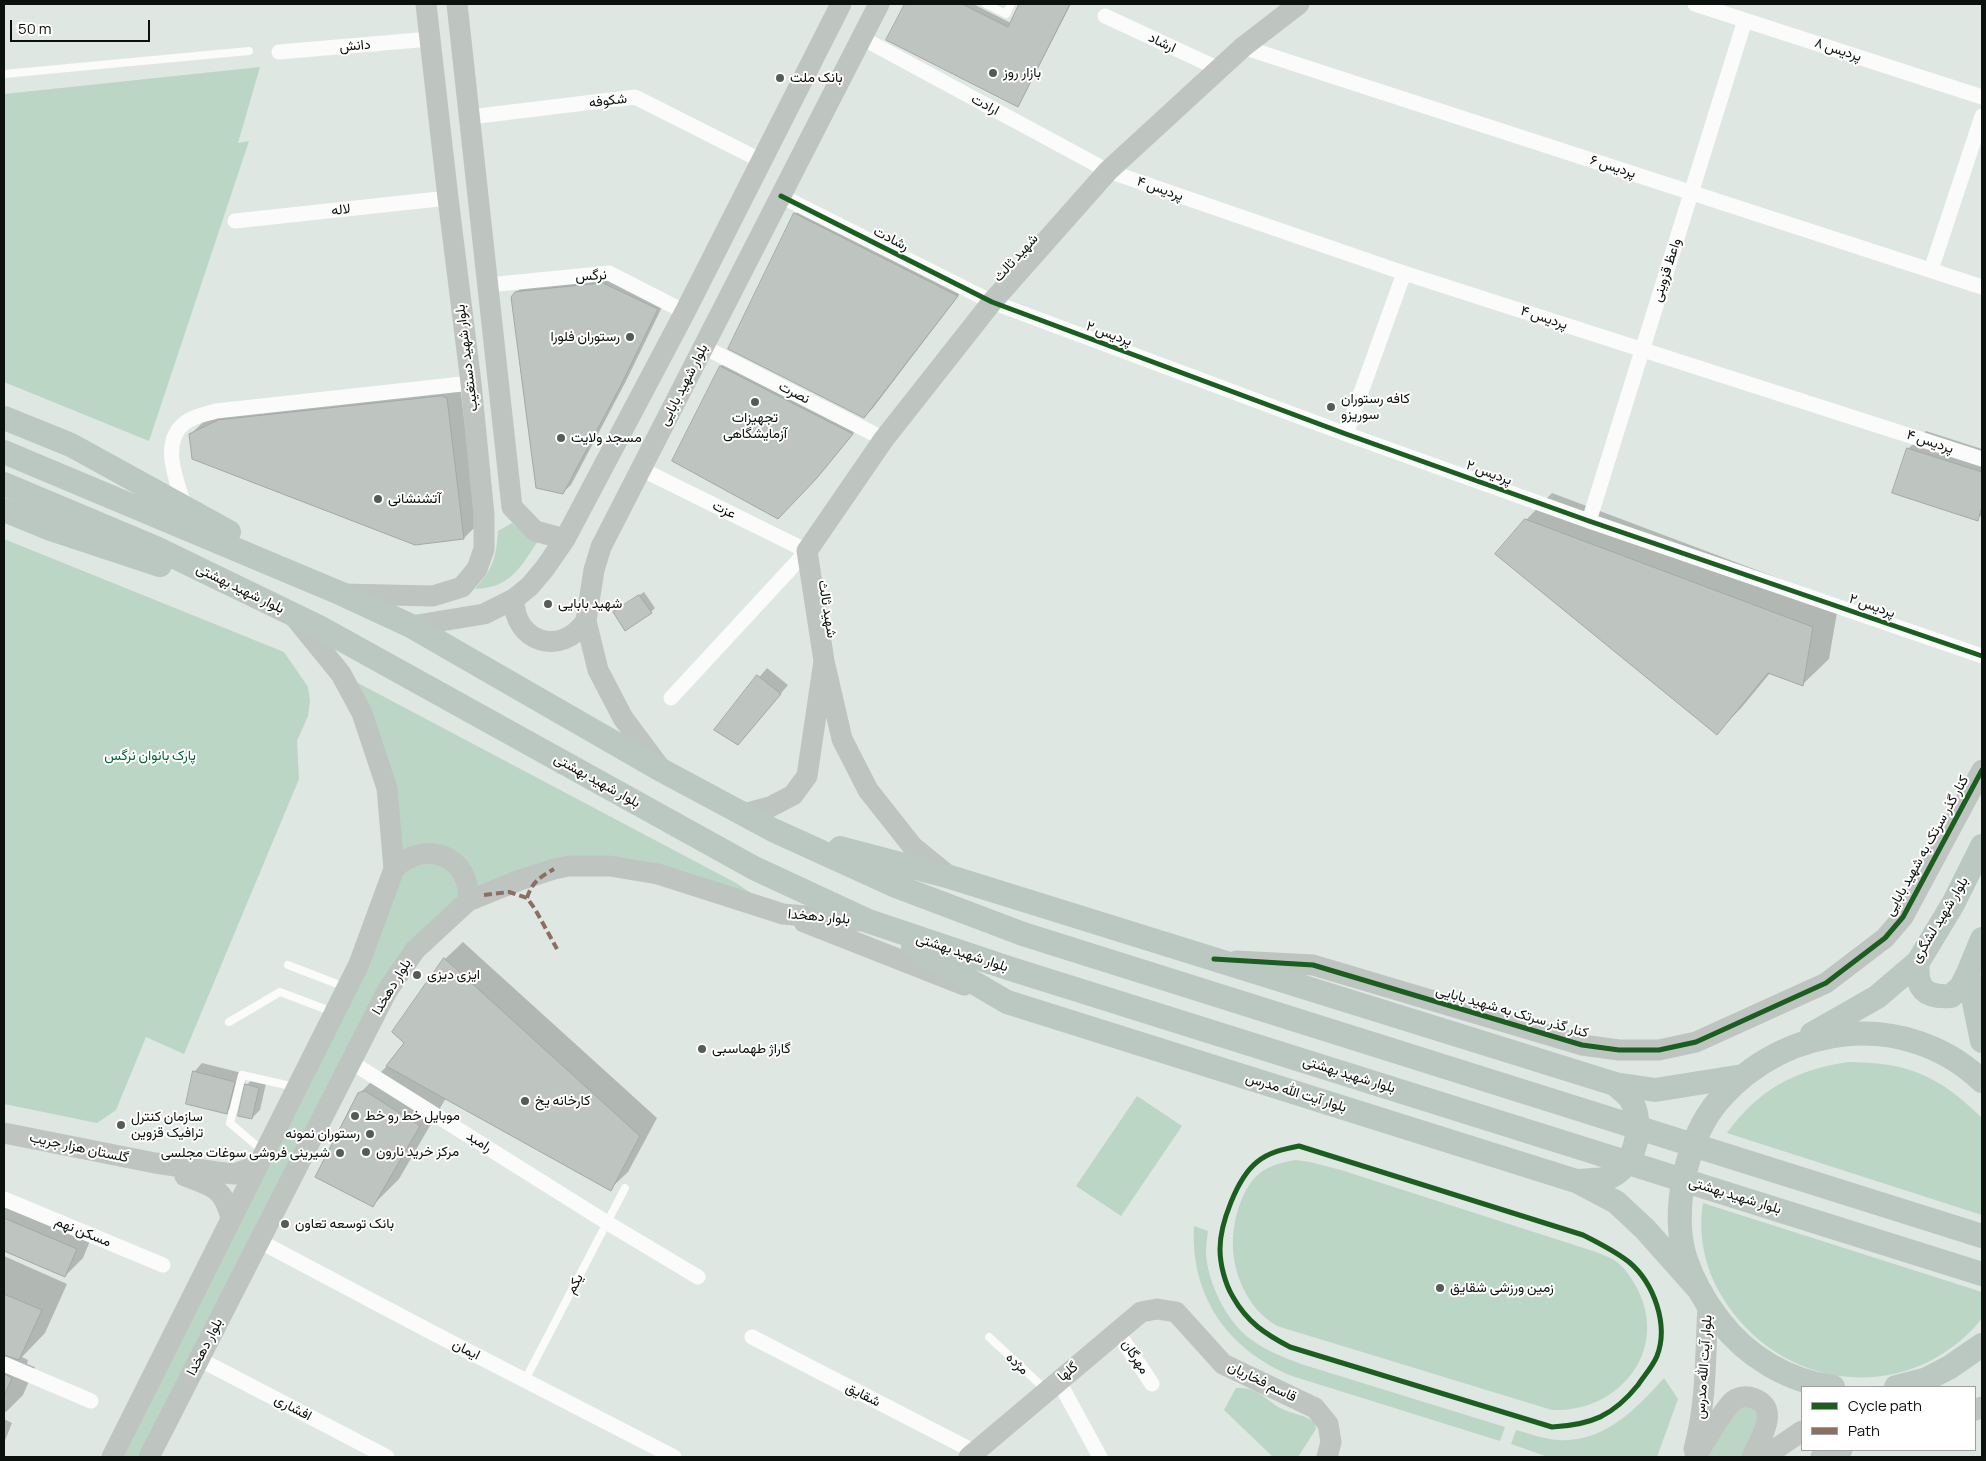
<!DOCTYPE html>
<html>
<head>
<meta charset="utf-8">
<style>
  body { margin:0 }
  #map { position:relative; width:1986px; height:1461px; overflow:hidden; background:#dee7e1; font-family:Manrope,sans-serif }
  canvas { display:block }
  .frame { position:absolute; inset:0; border:5px solid #0b110d; pointer-events:none }
  .legend { position:absolute; left:1801px; top:1386px; width:175px; height:65px; box-sizing:border-box; background:#fff; border:1px solid #9da09e; margin:0; padding:6px 9px; list-style:none; font-size:15px; color:#0b110d }
  .legend li { display:flex; align-items:center; gap:10px; height:25px }
  .legend b { width:25px; border:1px solid #9da09e }
  .scale { position:absolute; left:10px; top:20px; width:140px; height:22px; box-sizing:border-box; border:2px solid #0b110d; border-top:0; padding-left:6px; font-size:15px; line-height:18px; white-space:nowrap; color:#0b110d; -webkit-text-stroke:4px #fff; paint-order:stroke }
</style>
</head>
<body>
<div id="map">
<canvas width="1986" height="1461"></canvas>
<div class="frame"></div>
<ul class="legend">
<li><b style="height:6px;background:#1b5e20"></b>Cycle path</li>
<li><b style="height:6px;background:#8d6e63"></b>Path</li>
</ul>
<div class="scale">50 m</div>
</div>
<script>
const c = document.querySelector('canvas').getContext('2d');
c.lineJoin = 'round';
function fill(path, color) {
  c.fillStyle = color;
  c.fill(path, 'evenodd');
}
function trace(path, color, width, dash) {
  c.strokeStyle = color;
  c.lineWidth = width;
  c.lineCap = dash ? 'butt' : 'round';
  c.setLineDash(dash || []);
  c.stroke(path);
}
function write(font, color, halo, rows, align = 'center') {
  c.font = font + ' Manrope,Vazirmatn,sans-serif';
  c.lineWidth = 4;
  c.setLineDash([]);
  c.textBaseline = 'middle';
  c.strokeStyle = halo;
  c.fillStyle = color;
  for (const [text, x, y, turn = 0] of rows) {
    c.save();
    c.translate(x, y);
    c.rotate((+turn || 0) * Math.PI / 180);
    c.textAlign = isNaN(turn) ? turn : align;
    if (halo) c.strokeText(text, 0, 0);
    c.fillText(text, 0, 0);
    c.restore();
  }
}
fill(new Path2D(`
  M 260,67 L 238,143 L 249,141 L 149,441 L 4,382 L 4,94 Z
  M 512,523 L 526,535 L 538,541 C 520,568 510,588 475,589 C 493,569 496,558 498,531 Z
  M 4,539 L 284,652 L 308,687 L 310,701 L 308,716 L 297,741 L 299,779 L 184,1054 L 146,1037 L 116,1110 L 97,1123 L 4,1104 Z
  M 341,674 L 736,883 L 783,914 L 715,892 L 569,866 L 468,901 L 415,950 L 149,1457 L 111,1457 L 386,889 L 387,788 Z
  M 1848,1062 C 1906,1062 1938,1075 1980,1116 L 1982,1119 L 1982,1215 L 1727,1133 C 1759,1089 1795,1070 1848,1062 Z
  M 1137,1096 L 1182,1126 L 1121,1216 L 1076,1186 Z
  M 1296,1160 L 1310,1162 L 1341,1170 L 1593,1251 C 1600,1254 1608,1256 1614,1260 C 1625,1267 1632,1279 1638,1290 C 1669,1353 1617,1413 1552,1410 L 1277,1326 C 1269,1321 1260,1314 1254,1306 C 1231,1275 1227,1237 1241,1201 C 1245,1191 1251,1180 1260,1173 C 1270,1165 1283,1162 1296,1160 Z
  M 1703,1203 L 1982,1292 L 1982,1318 C 1969,1336 1950,1350 1930,1361 C 1850,1401 1758,1365 1717,1288 C 1704,1263 1698,1231 1703,1203 Z
  M 1194,1226 L 1208,1231 C 1207,1238 1206,1246 1206,1254 C 1208,1283 1226,1320 1249,1338 C 1265,1350 1282,1357 1301,1364 L 1505,1427 L 1500,1441 L 1292,1376 C 1228,1350 1190,1296 1194,1226 Z
  M 1664,1378 L 1678,1399 L 1657,1457 L 1548,1457 L 1511,1444 L 1516,1430 C 1530,1434 1544,1439 1558,1440 C 1604,1443 1636,1409 1664,1378 Z
  M 1236,1388 C 1241,1388 1247,1388 1252,1390 C 1264,1394 1271,1404 1282,1409 C 1293,1414 1306,1415 1315,1423 L 1316,1429 L 1298,1457 L 1273,1457 L 1224,1410 Z
  M 1733,1401 L 1765,1406 L 1752,1457 L 1695,1457 Z`), '#bcd6c6');
fill(new Path2D(`
  M 906,4 L 973,4 L 1011,23 L 1021,4 L 1071,4 L 1021,101 L 1017,105 L 888,39 Z
  M 804,206 L 965,287 L 873,408 L 864,417 L 795,214 Z
  M 611,275 L 665,301 L 626,381 L 571,485 L 562,493 L 516,293 L 525,284 Z
  M 730,357 L 861,424 L 826,467 L 787,508 L 673,461 L 721,366 Z
  M 460,385 L 477,525 L 464,538 L 415,544 L 190,435 L 203,422 L 232,408 Z
  M 1926,431 L 1982,449 L 1982,515 L 1977,519 L 1908,449 Z
  M 1552,493 L 1839,601 L 1829,659 L 1803,684 L 1771,672 L 1742,707 L 1717,733 L 1526,520 Z
  M 644,592 L 655,608 L 651,612 L 619,609 Z
  M 767,668 L 788,685 L 746,735 L 716,729 Z
  M 463,942 L 657,1118 L 628,1172 L 610,1189 L 446,1098 L 399,1179 L 373,1205 L 359,1094 L 386,1067 L 389,1066 L 405,1043 L 393,1032 L 445,959 Z
  M 202,1063 L 242,1073 L 235,1104 L 226,1112 L 194,1072 Z
  M 255,1076 L 267,1079 L 260,1110 L 252,1118 L 247,1085 Z
  M 4,1193 L 94,1231 L 83,1258 L 65,1276 L 4,1250 Z
  M 4,1256 L 67,1284 L 45,1333 L 22,1357 L 28,1360 L 27,1364 L 35,1367 L 23,1395 L 6,1412 L 4,1412 L 4,1354 L 6,1355 L 8,1351 L 4,1349 Z
  M 4,1419 L 12,1423 L 4,1443 Z`), '#0003');
const building = new Path2D(`
  M 905,4 L 962,4 L 1008,27 L 1019,4 L 1070,4 L 1018,107 L 886,40 Z
  M 794,213 L 958,296 L 864,418 L 728,349 Z
  M 603,283 L 658,309 L 620,387 L 563,494 L 536,488 L 511,297 L 515,292 Z
  M 720,366 L 853,434 L 817,478 L 778,519 L 672,461 Z
  M 442,396 L 447,398 L 464,539 L 415,545 L 192,459 L 189,434 L 218,420 Z
  M 1907,448 L 1982,472 L 1982,506 L 1978,521 L 1892,493 Z
  M 1525,519 L 1813,627 L 1803,686 L 1768,673 L 1717,735 L 1495,554 Z
  M 639,595 L 652,613 L 625,631 L 613,612 Z
  M 757,675 L 781,694 L 738,745 L 714,730 Z
  M 444,958 L 640,1136 L 611,1191 L 386,1066 L 404,1043 L 392,1032 Z
  M 193,1071 L 235,1082 L 227,1114 L 186,1104 Z
  M 245,1084 L 259,1088 L 252,1119 L 238,1116 Z
  M 365,1091 L 420,1126 L 373,1207 L 315,1177 L 358,1093 Z
  M 4,1218 L 77,1249 L 65,1277 L 4,1251 Z
  M 4,1294 L 42,1310 L 19,1360 L 4,1355 Z
  M 4,1374 L 12,1378 L 4,1396 Z`);
fill(building, '#bec4c0');
trace(building, '#a2a9a4', 1);
trace(new Path2D(`
  M 986,4 L 1006,14 L 1011,4
  M 4,74 L 249,51
  M 288,965 L 345,987
  M 229,1022 L 280,992 L 333,1012
  M 264,1152 L 230,1123 L 242,1075 L 295,1087
  M 989,1337 L 1046,1390
  M 525,1380 L 625,1188`), '#fafbfa', 8);
trace(new Path2D(`
  M 1695,4 L 1982,97
  M 1105,16 L 1219,69
  M 862,38 L 1108,171 L 1404,273 L 1982,459
  M 1243,47 L 1982,287
  M 279,52 L 430,39
  M 470,117 L 635,97 L 762,161
  M 781,196 L 992,302 L 1346,434 L 1589,521 L 1982,656
  M 235,221 L 448,198
  M 1931,270 L 1982,116
  M 488,285 L 609,273 L 685,312
  M 704,347 L 884,439
  M 1346,434 L 1404,273
  M 641,469 L 807,551 L 671,698
  M 185,508 C 178,483 158,442 186,422 C 194,416 206,414 216,411 L 471,383
  M 1589,521 L 1745,20
  M 351,1062 L 606,1222 L 698,1277
  M 4,1199 L 163,1265
  M 259,1241 L 433,1333 L 674,1457
  M 1117,1331 L 1152,1384
  M 752,1337 L 975,1452
  M 199,1359 L 387,1457
  M 4,1364 L 91,1401
  M 1058,1380 L 1100,1457`), '#fafbfa', 15);
trace(new Path2D(`
  M 457,4 L 512,507 L 535,531 L 565,539
  M 342,594 L 433,596 L 462,587 L 477,569 L 484,549 L 484,515 L 471,383 L 448,198 L 426,4
  M 514,599 C 514,643 561,657 586,621
  M 411,626 L 484,614 L 514,599 L 530,586 L 545,568 L 565,539 L 685,312 L 841,4
  M 824,661 L 807,551 L 884,439 L 992,302 L 1108,171 L 1243,47 L 1299,4
  M 661,769 L 623,718 L 598,670 L 586,621 L 594,570 L 601,547 L 879,4
  M 744,814 L 770,807 L 793,795 L 807,776 L 824,661 L 842,739 L 868,790 L 913,847 L 950,877
  M 394,869 C 425,838 472,856 468,901
  M 804,922 L 964,985
  M 1236,961 L 1313,965 L 1582,1045 L 1619,1050 L 1659,1050 L 1696,1042 L 1826,983 L 1885,938 L 1903,917 L 1982,770
  M 4,1133 L 155,1163 L 217,1172 L 234,1174 L 257,1166
  M 185,1176 C 213,1187 223,1187 231,1218
  M 1975,1410 L 1982,1407
  M 1694,1449 C 1707,1402 1705,1355 1708,1306
  M 112,1457 L 359,964 L 394,869 L 387,788 L 362,713 L 341,674 L 293,615
  M 149,1457 L 387,991 L 415,950 L 468,901 L 520,880 L 554,869 L 569,866 L 610,866 L 658,874 L 783,914 L 862,921
  M 969,1457 L 1141,1312 L 1157,1309 L 1176,1312 L 1223,1364 L 1315,1408 L 1328,1424 L 1331,1442 L 1327,1457
  M 1695,1457 C 1707,1440 1718,1417 1732,1402 C 1736,1398 1744,1396 1749,1397 C 1784,1405 1760,1438 1752,1457
  M 1764,1457 L 1802,1431
  M 1821,1457 L 1842,1450`), '#bec5c1', 21);
trace(new Path2D(`
  M 4,418 L 71,445 L 229,532
  M 4,452 L 342,594 L 411,626 L 663,771 L 773,830 L 896,886 L 1023,934 L 1982,1236
  M 4,484 L 156,548 L 319,627 L 754,868 L 868,921 L 1008,968 L 1982,1274
  M 4,510 L 48,528 L 160,565
  M 840,848 L 950,877 L 1615,1084 L 1655,1090 L 1743,1076
  M 1982,939 L 1968,973 L 1982,1041
  M 913,947 L 1007,1002 L 1576,1181 L 1616,1202 L 1645,1229 L 1701,1292
  M 1918,962 C 1915,988 1925,998 1951,996 L 1961,987 L 1968,973
  M 1812,1034 L 1877,997 L 1918,962 L 1953,904 L 1982,846
  M 1576,1181 C 1585,1180 1598,1181 1607,1178 C 1636,1168 1645,1125 1631,1100 C 1628,1094 1620,1089 1615,1084
  M 1833,1387 C 1788,1381 1747,1357 1719,1320 C 1705,1302 1692,1279 1685,1257 C 1671,1209 1687,1137 1719,1100 C 1786,1022 1906,1009 1982,1081
  M 1896,1387 L 1927,1379 L 1950,1367 L 1982,1345`), '#bbc7c1', 24);
trace(new Path2D(`
  M 484,895 L 509,892 L 527,898 L 535,909 L 557,949
  M 527,898 C 532,882 540,877 554,869`), '#8d6e63', 4, [8, 4]);
trace(new Path2D(`
  M 781,196 L 992,302 L 1346,434 L 1589,521 L 1982,656
  M 1214,959 L 1313,965 L 1582,1045 L 1619,1050 L 1659,1050 L 1696,1042 L 1826,983 L 1885,938 L 1903,917 L 1982,770
  M 1299,1146 L 1583,1235 C 1599,1243 1615,1251 1629,1262 C 1654,1283 1669,1325 1657,1356 C 1653,1366 1644,1376 1638,1385 C 1613,1416 1591,1425 1552,1427 L 1290,1347 C 1265,1334 1247,1322 1233,1297 C 1225,1284 1220,1264 1220,1249 C 1220,1224 1237,1178 1257,1162 C 1269,1152 1284,1149 1299,1146 Z`), '#1b5e20', 5);
for (const [x, y, r, color] of [
  [993,73,5,"#555c57"],
  [780,78,5,"#555c57"],
  [630,337,5,"#555c57"],
  [755,402,5,"#555c57"],
  [1331,407,5,"#555c57"],
  [561,438,5,"#555c57"],
  [378,499,5,"#555c57"],
  [548,604,5,"#555c57"],
  [417,975,5,"#555c57"],
  [702,1049,5,"#555c57"],
  [525,1101,5,"#555c57"],
  [355,1116,5,"#555c57"],
  [121,1125,5,"#555c57"],
  [370,1134,5,"#555c57"],
  [366,1152,5,"#555c57"],
  [340,1153,5,"#555c57"],
  [285,1224,5,"#555c57"],
  [1440,1288,5,"#555c57"]
]) {
  const dot = new Path2D();
  dot.arc(x, y, r, 0, 2 * Math.PI);
  c.fillStyle = color;
  c.fill(dot);
  trace(dot, '#fff', 2);
}
write('14px', '#0b110d', '#fff', [
  ["ارشاد",1162,43,25],
  ["دانش",355,46,-5],
  ["پردیس ۸",1838,50,18],
  ["شکوفه",608,101,-7],
  ["ارادت",985,105,28],
  ["پردیس ۶",1613,167,18],
  ["پردیس ۴",1160,189,19],
  ["لاله",341,210,-6],
  ["رشادت",891,239,27],
  ["شهید ثالث",1016,258,-48],
  ["واعظ قزوینی",1667,270,-72],
  ["نرگس",591,276,-3],
  ["پردیس ۴",1544,318,18],
  ["پردیس ۲",1109,334,20],
  ["بلوار شهید دستغیب",467,358,-97],
  ["بلوار شهید بابایی",684,385,-63],
  ["نصرت",794,393,27],
  ["پردیس ۴",1930,442,18],
  ["پردیس ۲",1489,473,20],
  ["عزت",724,510,26],
  ["بلوار شهید بهشتی",240,589,26],
  ["پردیس ۲",1872,606,19],
  ["شهید ثالث",827,609,81],
  ["بلوار شهید بهشتی",597,781,29],
  ["کنار گذر سرتک به شهید بابایی",1927,846,-61],
  ["بلوار دهخدا",819,917,5],
  ["بلوار شهید لشگری",1940,920,-59],
  ["بلوار شهید بهشتی",962,953,18],
  ["بلوار دهخدا",392,987,-59],
  ["کنار گذر سرتک به شهید بابایی",1512,1012,16],
  ["بلوار شهید بهشتی",1349,1075,17],
  ["بلوار آیت الله مدرس",1296,1093,17],
  ["رامبد",479,1142,32],
  ["گلستان هزار جریب",79,1148,12],
  ["بلوار شهید بهشتی",1735,1196,17],
  ["مسکن نهم",83,1232,22],
  ["یکم",575,1284,-63],
  ["بلوار دهخدا",205,1347,-63],
  ["ایمان",466,1350,27],
  ["مهرگان",1135,1357,57],
  ["مژده",1017,1364,43],
  ["بلوار آیت الله مدرس",1704,1367,-86],
  ["گلها",1068,1372,-40],
  ["قاسم فخاریان",1262,1382,26],
  ["شقایق",863,1395,27],
  ["افشاری",293,1408,28]
]);
write('14px', '#0b110d', '#fff', [
  ["بازار روز",1003,73],
  ["بانک ملت",790,78],
  ["رستوران فلورا",620,337,"right"],
  ["کافه رستوران",1341,399],
  ["سوریزو",1341,415],
  ["تجهیزات",755,418,"center"],
  ["آزمایشگاهی",755,434,"center"],
  ["مسجد ولایت",571,438],
  ["آتشنشانی",388,499],
  ["شهید بابایی",558,604],
  ["ایزی دیزی",427,975],
  ["گاراژ طهماسبی",712,1049],
  ["کارخانه یخ",535,1101],
  ["موبایل خط رو خط",365,1116],
  ["سازمان کنترل",131,1117],
  ["ترافیک قزوین",131,1133],
  ["رستوران نمونه",360,1134,"right"],
  ["مرکز خرید نارون",376,1152],
  ["شیرینی فروشی سوغات مجلسی",330,1153,"right"],
  ["بانک توسعه تعاون",295,1224],
  ["زمین ورزشی شقایق",1450,1288]
], 'left');
write('14px', '#08633b', '#fff', [
  ["پارک بانوان نرگس",150,756]
]);
</script>
</body>
</html>
